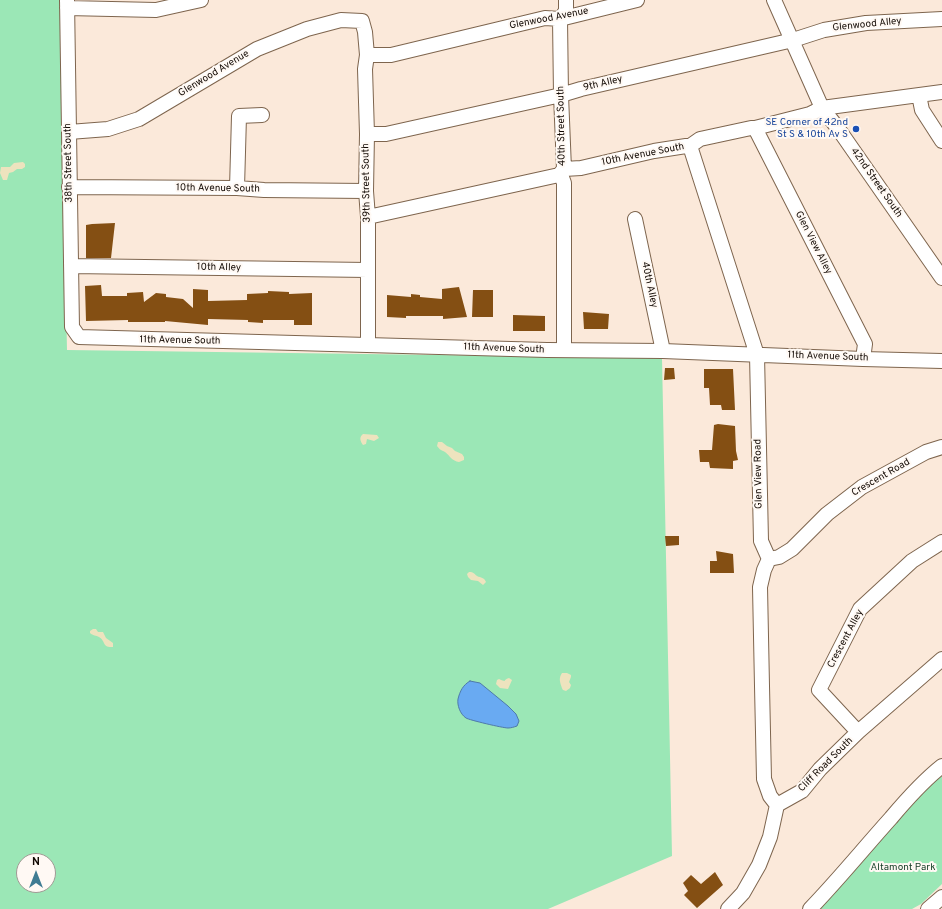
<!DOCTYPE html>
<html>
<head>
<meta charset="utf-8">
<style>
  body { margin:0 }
  #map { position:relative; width:942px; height:909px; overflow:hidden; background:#fbe9da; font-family:Overpass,sans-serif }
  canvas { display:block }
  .north { position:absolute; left:16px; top:853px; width:40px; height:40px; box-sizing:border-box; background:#fff9f4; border:1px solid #a09994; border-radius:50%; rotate:0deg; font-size:11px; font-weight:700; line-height:16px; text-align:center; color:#120903 }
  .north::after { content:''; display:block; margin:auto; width:14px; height:18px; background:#407c93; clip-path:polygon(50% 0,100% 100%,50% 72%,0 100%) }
</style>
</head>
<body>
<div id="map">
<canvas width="942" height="909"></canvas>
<div class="north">N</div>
</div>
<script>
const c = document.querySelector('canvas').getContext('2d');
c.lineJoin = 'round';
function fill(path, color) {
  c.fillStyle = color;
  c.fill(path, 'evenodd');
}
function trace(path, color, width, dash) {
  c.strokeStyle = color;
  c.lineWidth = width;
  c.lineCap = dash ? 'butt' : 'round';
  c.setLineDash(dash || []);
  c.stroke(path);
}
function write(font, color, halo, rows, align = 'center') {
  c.font = font + ' Overpass,sans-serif';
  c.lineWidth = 4;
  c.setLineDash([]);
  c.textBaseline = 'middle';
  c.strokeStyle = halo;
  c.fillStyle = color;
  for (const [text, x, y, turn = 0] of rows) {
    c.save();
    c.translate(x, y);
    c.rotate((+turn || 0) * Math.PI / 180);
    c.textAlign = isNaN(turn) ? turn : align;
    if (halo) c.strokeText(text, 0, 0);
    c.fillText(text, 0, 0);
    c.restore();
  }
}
fill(new Path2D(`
  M 0,0 L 60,0 L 67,350 L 662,358 L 672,856 L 548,909 L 0,909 ZM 24,861 L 48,861 L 48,885 L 24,885 Z
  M 942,773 L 942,884 L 921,904 L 912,909 L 816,909 L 881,834 Z`), '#9be7b6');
fill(new Path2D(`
  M 23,162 L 25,164 L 25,167 L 22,169 L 17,169 L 13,172 L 9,173 L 7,180 L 3,180 L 0,173 L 1,167 L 10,167 L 14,163 Z
  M 363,434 L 377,435 L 379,438 L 374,441 L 367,439 L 366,444 L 363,445 C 360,441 359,437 363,434 Z
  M 438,442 L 442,442 L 447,446 L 452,448 L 455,451 L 462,454 L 464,457 L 464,460 L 459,462 C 452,461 450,456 445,452 C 441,450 440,450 437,446 Z
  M 469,572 C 474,572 474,574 477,576 C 481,578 484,577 486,582 L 483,585 L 478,581 L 471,580 L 468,577 L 467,574 Z
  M 93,629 L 96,629 L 98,632 L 103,632 L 106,638 L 113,643 L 113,647 C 102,648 106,641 99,637 C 96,635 93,636 90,633 L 90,631 Z
  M 562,673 L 567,673 L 571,675 L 571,677 L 569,682 L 571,685 L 570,688 L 566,691 L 563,690 C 562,689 559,680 560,678 C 560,676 561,675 562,673 Z
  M 509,678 L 512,680 L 508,689 L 500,688 L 496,684 L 497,680 L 499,679 C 508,683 502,680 509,678 Z`), '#ede3be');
const water = new Path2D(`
  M 470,681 L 480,683 L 508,706 L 516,714 L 519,721 L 517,726 C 514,727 511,728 508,728 C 503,728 469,720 466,718 C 460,714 457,705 458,699 C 460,691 463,685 470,681 Z`);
fill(water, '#69aaf2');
trace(water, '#4f7aaa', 1);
fill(new Path2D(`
  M 115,223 L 111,258 L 86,258 L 86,225 L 92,224 Z
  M 101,285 L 102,296 L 127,296 L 127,293 L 143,292 L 144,302 L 156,293 L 166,294 L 166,297 L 183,299 L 193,308 L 193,289 L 208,290 L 208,301 L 247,300 L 247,294 L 268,293 L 268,291 L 289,292 L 289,294 L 312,293 L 312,325 L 294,325 L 294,320 L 263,320 L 263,323 L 248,322 L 248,320 L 208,319 L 208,325 L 165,321 L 165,322 L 128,322 L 128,320 L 86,321 L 85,286 Z
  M 459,287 L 467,317 L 443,319 L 443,316 L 406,316 L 406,318 L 387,317 L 387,295 L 411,297 L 411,294 L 420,295 L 420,297 L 442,299 L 442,289 Z
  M 473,290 L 493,290 L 493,317 L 472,317 Z
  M 583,312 L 609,314 L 608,329 L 584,329 Z
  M 513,315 L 545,316 L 545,331 L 513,331 Z
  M 665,368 L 674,368 L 675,379 L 664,380 Z
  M 704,369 L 733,369 L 735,410 L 722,410 L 721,405 L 710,405 L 709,388 L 704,388 Z
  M 718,424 L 735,426 L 736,451 L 738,460 L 733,461 L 733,469 L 710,468 L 709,462 L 700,462 L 699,450 L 712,450 L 714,425 Z
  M 665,536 L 679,536 L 679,545 L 666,546 Z
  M 716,551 L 733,554 L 734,573 L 710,573 L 710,561 L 717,561 Z
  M 715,872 L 723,885 L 697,908 L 684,895 L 688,891 L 683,883 L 691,875 L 701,884 Z`), '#844f13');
const minor = new Path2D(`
  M 67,0 L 72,327 L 79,337 L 547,350 L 663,351 L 863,359 L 942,361
  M 774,0 L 822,108 L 837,127 L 942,278
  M 67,8 L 156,10 L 201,0
  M 367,55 L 391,55 L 545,18 L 560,19 L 637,0
  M 919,95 L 922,110 L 942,141
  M 755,128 L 865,344 L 863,359
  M 69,132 L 108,129 L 139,119 L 257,49 L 307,29 L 341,20 L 362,21 L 365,32 L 367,55 L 365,69 L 367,134 L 366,191 L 368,217 L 368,345
  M 367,134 L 386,134 L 561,95 L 581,89 L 793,40 L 824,30 L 866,23 L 942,19
  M 690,146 L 757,355 L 761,541 L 769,559 L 764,570 L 760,587 L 762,686 L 764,779 L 770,796 L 777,805
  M 69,187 L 237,188 L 264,190 L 366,191
  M 237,188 L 239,116 L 262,115
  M 368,217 L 559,175 L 564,169 L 581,168 L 654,151 L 686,146 L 690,146 L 700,139 L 751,128 L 755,128 L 810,114 L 822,108 L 942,92
  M 635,219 L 663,351
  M 71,266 L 368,270
  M 564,350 L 564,183 L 561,175 L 564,169 L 561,95 L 560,19 L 566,11 L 566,0
  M 769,559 L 779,557 L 792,549 L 827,514 L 862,487 L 926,452 L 942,447
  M 858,732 L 819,690 L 860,609 L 912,561 L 942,542
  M 728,909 L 743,893 L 759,865 L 770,837 L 777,805 L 802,791 L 820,769 L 858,732 L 942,659
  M 810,909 C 838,880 864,848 891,818 C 907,799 923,781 942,766
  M 928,909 L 942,897`);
trace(minor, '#7e654e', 16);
trace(minor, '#fff', 14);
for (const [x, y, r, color] of [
  [856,129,4,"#1a4fb4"]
]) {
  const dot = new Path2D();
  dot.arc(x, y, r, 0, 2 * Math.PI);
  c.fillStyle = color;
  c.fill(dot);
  trace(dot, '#fff9f4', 1.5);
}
write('10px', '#120903', '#fff9f4', [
  ["Glenwood Avenue",549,19,-11],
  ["Glenwood Alley",867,25,-6],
  ["Glenwood Avenue",214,74,-31],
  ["9th Alley",603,84,-13],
  ["40th Street South",562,126,-91],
  ["10th Avenue South",643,155,-11],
  ["38th Street South",69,163,-91],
  ["39th Street South",367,183,-91],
  ["42nd Street South",876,183,55],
  ["10th Avenue South",218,189,1],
  ["Glen View Alley",813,243,63],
  ["10th Alley",219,268,1],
  ["40th Alley",649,285,78],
  ["11th Avenue South",180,341,1],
  ["11th Avenue South",504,349,2],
  ["11th Avenue South",828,357,2],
  ["Glen View Road",759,474,-91],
  ["Crescent Road",881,478,-30],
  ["Crescent Alley",846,639,-62],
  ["Cliff Road South",826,765,-45]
]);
write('10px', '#164399', '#fff9f4', [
  ["SE Corner of 42nd",848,123],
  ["St S & 10th Av S",848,135]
], 'right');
write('10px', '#184029', '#fff9f4', [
  ["Altamont Park",903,868]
]);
</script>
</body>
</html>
